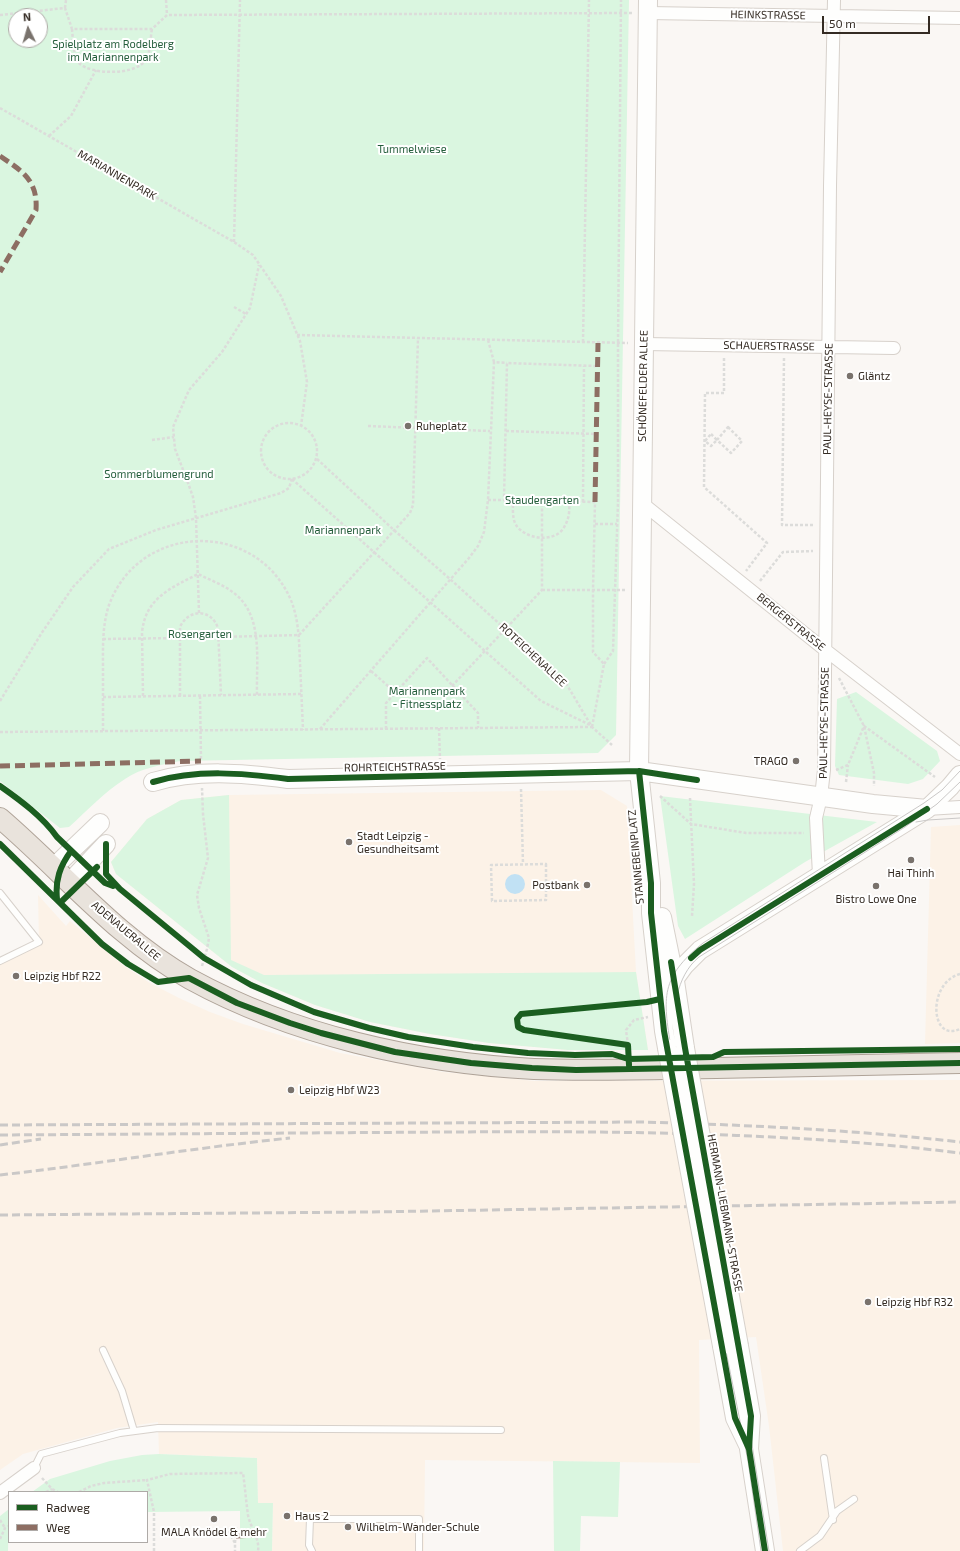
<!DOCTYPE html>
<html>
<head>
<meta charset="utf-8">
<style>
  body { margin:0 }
  #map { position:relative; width:960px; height:1551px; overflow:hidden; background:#faf7f4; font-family:"Exo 2",sans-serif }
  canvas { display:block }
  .legend { position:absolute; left:8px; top:1491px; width:140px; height:52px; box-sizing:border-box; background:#fff; border:1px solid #aeaaa7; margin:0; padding:5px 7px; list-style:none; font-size:12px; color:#342b23 }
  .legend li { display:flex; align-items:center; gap:8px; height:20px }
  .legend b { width:20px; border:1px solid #aeaaa7 }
  .north { position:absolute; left:8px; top:8px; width:40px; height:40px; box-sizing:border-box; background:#fff; border:1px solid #aeaaa7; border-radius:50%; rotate:355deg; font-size:11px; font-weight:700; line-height:16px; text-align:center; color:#342b23 }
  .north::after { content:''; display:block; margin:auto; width:14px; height:18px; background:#79726c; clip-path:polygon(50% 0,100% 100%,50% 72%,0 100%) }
  .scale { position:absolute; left:822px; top:16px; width:108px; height:18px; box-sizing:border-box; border:2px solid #342b23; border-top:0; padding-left:5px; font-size:12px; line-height:14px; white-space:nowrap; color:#342b23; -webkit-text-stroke:3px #fff; paint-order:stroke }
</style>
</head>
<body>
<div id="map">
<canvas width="960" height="1551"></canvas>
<ul class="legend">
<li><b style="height:5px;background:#1b5e20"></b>Radweg</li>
<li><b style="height:5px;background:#8d6e63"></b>Weg</li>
</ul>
<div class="north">N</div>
<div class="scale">50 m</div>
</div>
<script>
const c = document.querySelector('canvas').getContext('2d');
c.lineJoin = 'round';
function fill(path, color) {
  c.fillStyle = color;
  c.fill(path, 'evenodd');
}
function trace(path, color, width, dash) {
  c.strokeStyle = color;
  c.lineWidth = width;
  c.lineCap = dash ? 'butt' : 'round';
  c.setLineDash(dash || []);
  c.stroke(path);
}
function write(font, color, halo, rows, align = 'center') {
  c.font = font + ' "Exo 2",sans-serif';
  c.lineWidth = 4;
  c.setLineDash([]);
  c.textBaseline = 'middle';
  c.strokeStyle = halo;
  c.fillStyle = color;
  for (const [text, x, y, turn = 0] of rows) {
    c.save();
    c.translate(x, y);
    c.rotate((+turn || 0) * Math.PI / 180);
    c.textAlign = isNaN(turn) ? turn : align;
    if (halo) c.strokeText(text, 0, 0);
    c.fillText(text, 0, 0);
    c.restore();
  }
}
fill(new Path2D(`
  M 601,790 L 627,806 L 636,972 L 648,1050 L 568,1050 L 489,1043 L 430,1034 L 370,1022 L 315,1005 L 262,983 L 232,967 L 116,874 L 111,862 L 147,819 L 181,800 L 229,795 Z
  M 960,825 L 960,1043 L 925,1044 L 931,827 Z
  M 38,895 L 66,926 L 70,921 L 124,966 L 150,983 L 179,998 L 210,1012 L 243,1024 L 340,1053 L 443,1072 L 535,1081 L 960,1080 L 960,1551 L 783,1551 L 769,1426 L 756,1337 L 699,1340 L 700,1463 L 425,1460 L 424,1551 L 272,1551 L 273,1504 L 258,1504 L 257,1458 L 159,1454 L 158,1422 L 117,1428 L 23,1454 L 0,1470 L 0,959 L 39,942 Z`), '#fcf2e7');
fill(new Path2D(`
  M 0,0 L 629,0 L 616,735 L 598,753 L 180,761 C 161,765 141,768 125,779 C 104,792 87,811 69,827 L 60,828 L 0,781 ZM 16,16 L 40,16 L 40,40 L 16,40 Z
  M 856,692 L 937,751 L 940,761 L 923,779 L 908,784 L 839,775 L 835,766 L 837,699 Z
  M 229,795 L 231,960 L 264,975 L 636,972 L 648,1050 L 568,1050 L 489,1043 L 430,1034 L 370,1022 L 315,1005 L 262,983 L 232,967 L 116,874 L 111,862 L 147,819 L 181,800 Z
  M 660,796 L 877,822 L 805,862 L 685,939 L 678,926 Z
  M 159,1454 L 257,1458 L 258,1503 L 273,1503 L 272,1551 L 240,1551 L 240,1511 L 147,1512 L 147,1492 L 32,1492 L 50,1479 L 110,1461 L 142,1455 Z
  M 553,1461 L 620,1462 L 618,1517 L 581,1516 L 580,1551 L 554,1551 Z
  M 9,1509 L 8,1551 L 0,1551 L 0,1516 Z`), '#daf6e0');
fill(new Path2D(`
  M505 884a10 10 0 1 1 20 0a10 10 0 1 1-20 0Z`), '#c1e1f4');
const lane = new Path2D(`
  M 0,893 L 39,942 L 0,961
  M 103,1350 L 122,1391 L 134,1431
  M 824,1458 L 833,1520
  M 34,1468 L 41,1454 L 120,1433 L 158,1428 L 501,1430
  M 312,1551 L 309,1545 L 310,1519 L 419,1519 L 419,1551
  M 800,1551 L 820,1536 L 837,1511 L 854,1499`);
const street = new Path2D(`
  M 648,13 L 960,18
  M 644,344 L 894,348
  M 642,503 L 824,649 L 960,754
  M 927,809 L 960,807
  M 819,875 L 816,818 L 821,797 L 824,770 L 830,186 L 834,0
  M 0,1493 L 34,1468`);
const secondary = new Path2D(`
  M 648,0 L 639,771 L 651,883 L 651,913 L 664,1031 L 667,1048
  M 153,782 C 197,769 242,773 288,779 L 639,771 L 873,804 L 927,809
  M 54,867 L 100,823
  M 70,882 L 106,844
  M 662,917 L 675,981 L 685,1048
  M 660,999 L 684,966 L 700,950 L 927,809 L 950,787 L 960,775
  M 722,1346 L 735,1418 L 748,1445
  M 739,1346 L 751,1416 L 749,1449 L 765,1551`);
const primary = new Path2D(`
  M 0,818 C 62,871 118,939 190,979 C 292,1035 417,1063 534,1069 C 594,1071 655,1069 716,1068 C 797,1066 879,1065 960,1063`);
trace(lane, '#d7d1cb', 8);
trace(street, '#d7d1cb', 14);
trace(secondary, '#d7d1cb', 20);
trace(primary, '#afa398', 22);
trace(new Path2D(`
  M 166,0 L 167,15
  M 65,8 L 66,0
  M 0,15 L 65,8 L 72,29 L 152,29 L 167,15 L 633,13
  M 72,29 C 73,39 73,55 79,63 C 91,75 133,75 144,62 C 151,55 150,39 152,29
  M 0,108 L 234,242 L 253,255 L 281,296 L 300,341 L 307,382 L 301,426
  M 49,136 L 71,116 L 96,70
  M 234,242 L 240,0
  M 234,307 L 246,314
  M 297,335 L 628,343
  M 488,340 L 494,362
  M 583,342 L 589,0
  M 724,358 L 724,393 L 705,393 L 704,487 L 767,543 L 746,571
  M 784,358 L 782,525 L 815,525
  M261 451a28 28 0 1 1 56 0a28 28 0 1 1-56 0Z
  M 368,426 L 490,431
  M 728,427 L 742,441 L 731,453 L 717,440 Z
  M 506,431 L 596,434
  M 711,434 L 717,440 L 711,446 L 705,441 Z
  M 152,440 L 174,437
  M 317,459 L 395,531 L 450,579 L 567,685 L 592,727 L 612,745
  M 292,479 L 541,701 L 592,726
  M 488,500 L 504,500
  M 513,500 C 513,508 512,518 516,525 C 525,539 553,543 563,529 C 569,520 570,511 569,502
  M 583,502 L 584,366
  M 595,524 L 617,524
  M 760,581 L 783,552 L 813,551
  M 542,590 L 626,590
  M 199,613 L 196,518 L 193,497 L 187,480 L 175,449 L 173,427 L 189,390 L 222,352 L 250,308 L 259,265
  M 219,637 L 299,635 L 410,513 L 413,505 L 418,338
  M 103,639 L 179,638
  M 604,664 L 613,651 L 618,502 L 618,343 L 621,0
  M 371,671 L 396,693
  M 839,678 L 864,726 L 874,773 L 874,786
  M 452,686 L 542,590 L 542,501
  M 143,696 L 142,633 C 145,598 171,588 198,574 C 210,580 224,585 234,593 C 264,616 256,661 257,695
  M 180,696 L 180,627 C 188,609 211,608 218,628 L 221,695
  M 200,696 L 201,759
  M 103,697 L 302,694
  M 0,701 L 41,634 L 73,587 L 109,549 L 156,530 L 281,493 L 289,488 L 292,479
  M 592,727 L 604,664 L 593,652 L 593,590 L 595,502 L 504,500 L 507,363 L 597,366
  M 439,728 L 440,759
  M 320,729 L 469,558 L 478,546 L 484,532 L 488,500 L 494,362 L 507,363
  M 386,729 L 386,703 L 427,658 L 478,713 L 478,728
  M 103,731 C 103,711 103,691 103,671 C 103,648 102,626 109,605 C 139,523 254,519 290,598 C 299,618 299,641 300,663 C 301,685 302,707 303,730
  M 0,732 L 592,727
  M 836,770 L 848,765 L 864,726 L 935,777
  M 846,782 L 848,765
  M 521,789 L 523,864
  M 660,796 L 691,824 L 746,833 L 804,833
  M 690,798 L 694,884 L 692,916
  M 546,864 L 546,900 L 492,901 L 491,865 Z
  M 546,882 L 558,882
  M 202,966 L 207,949 L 209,938 L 199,908 L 197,895 L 208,858 L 203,814 L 202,788
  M 960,974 C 927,983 930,1043 960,1029
  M 628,1045 L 626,1030 L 634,1020 L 648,1017
  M 42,1478 L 52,1489 L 58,1492
  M 46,1492 L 52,1489
  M 79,1492 L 91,1486 L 104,1483 L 147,1480
  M 0,1520 L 5,1528
  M 226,1527 L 235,1543 L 235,1551
  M 0,1539 L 5,1528 L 9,1526
  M 235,1543 L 236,1527
  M 154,1551 L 154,1512 L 147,1480 L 170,1474 L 243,1473 C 245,1487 246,1501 248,1515 C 250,1527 260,1538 258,1551`), '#dcdcda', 2.5, [3, 2]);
trace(lane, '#fefefd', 6);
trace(street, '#fefefd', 12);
trace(secondary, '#fefefd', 18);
trace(primary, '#e9e3dc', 20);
trace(new Path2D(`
  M 916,822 L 928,820 L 960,818
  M 677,995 C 681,980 687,967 699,957 L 905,827 L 937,804 L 960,782
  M 750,1432 L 769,1551
  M 761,1551 L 748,1461 L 725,1346 L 671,1048 C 663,997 660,978 703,943 L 924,803 L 942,790 L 960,771`), '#cac8c7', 1);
trace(new Path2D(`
  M 0,1125 L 642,1122 C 749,1125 854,1130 960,1142
  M 0,1135 C 150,1134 299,1133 449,1132 C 620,1131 790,1132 960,1153
  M 0,1145 L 41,1139
  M 0,1175 C 97,1164 193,1148 290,1138
  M 0,1215 L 370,1212 L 960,1202`), '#cac8c7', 3, [8, 4]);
const secondaryBridge = new Path2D(`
  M 667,1048 L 722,1346
  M 685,1048 L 739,1346`);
trace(secondaryBridge, '#d7d1cb', 20, []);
trace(secondaryBridge, '#fefefd', 18);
trace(new Path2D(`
  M 0,156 C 22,171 38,180 36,210 L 0,272
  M 595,502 L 598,343
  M 0,766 L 201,761
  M 236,1536 L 255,1535`), '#8d6e63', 5, [10, 5]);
trace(new Path2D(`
  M 639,771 L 651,883 L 651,913 L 664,1031 L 735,1418 L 749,1449
  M 153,782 C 197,769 242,773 288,779 L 639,771 L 697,780
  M 0,786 C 20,800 43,817 57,837 L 105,883 L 113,886
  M 0,844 L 102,944 L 128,964 L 158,982 L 189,978 L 237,1003 L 290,1023 L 321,1033 L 395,1052 L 471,1063 L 532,1068 L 576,1070 L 960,1063
  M 106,844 L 106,874 L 120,889 L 204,958 L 251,985 L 314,1012 L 369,1028 L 408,1037 L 473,1047 L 528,1053 L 575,1055 L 612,1054 L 628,1059 L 713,1057 L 724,1052 L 960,1049
  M 57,899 C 55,880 60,866 71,851
  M 61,902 L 97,867
  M 691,958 L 700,950 L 927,809
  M 671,962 L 685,1048 L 751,1416 L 749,1449 L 765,1551
  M 629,1065 L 628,1045 L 524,1030 L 518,1027 L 517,1019 L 521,1014 L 647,1002 L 660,999`), '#1b5e20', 6);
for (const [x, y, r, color] of [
  [850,376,4,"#79726c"],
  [408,426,4,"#79726c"],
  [796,761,4,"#79726c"],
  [349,842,4,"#79726c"],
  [911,860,4,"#79726c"],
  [587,885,4,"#79726c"],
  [876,886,4,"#79726c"],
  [16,976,4,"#79726c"],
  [291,1090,4,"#79726c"],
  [868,1302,4,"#79726c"],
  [287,1516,4,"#79726c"],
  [214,1519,4,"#79726c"],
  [348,1527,4,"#79726c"]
]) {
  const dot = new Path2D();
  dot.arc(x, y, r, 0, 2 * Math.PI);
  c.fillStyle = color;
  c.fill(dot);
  trace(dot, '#fff', 1.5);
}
write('11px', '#342b23', '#fff', [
  ["HEINKSTRASSE",768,15,1],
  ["MARIANNENPARK",117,175,30],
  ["SCHAUERSTRASSE",769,346,1],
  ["SCHÖNEFELDER ALLEE",643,386,-89],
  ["PAUL-HEYSE-STRASSE",828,399,-89],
  ["BERGERSTRASSE",791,622,39],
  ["ROTEICHENALLEE",533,655,43],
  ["PAUL-HEYSE-STRASSE",824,723,-89],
  ["ROHRTEICHSTRASSE",395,767,-1],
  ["STANNEBEINPLATZ",636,857,-95],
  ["ADENAUERALLEE",126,931,40],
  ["HERMANN-LIEBMANN-STRASSE",725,1213,80]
]);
write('11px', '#245d3b', '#fff', [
  ["Spielplatz am Rodelberg",113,44],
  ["im Mariannenpark",113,57],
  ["Tummelwiese",412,149],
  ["Sommerblumengrund",159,474],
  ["Staudengarten",542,500],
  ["Mariannenpark",343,530],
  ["Rosengarten",200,634],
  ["Mariannenpark",427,691],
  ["- Fitnessplatz",427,704]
]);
write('11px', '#342b23', '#fff', [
  ["Gläntz",858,376],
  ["Ruheplatz",416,426],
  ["TRAGO",788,761,"right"],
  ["Stadt Leipzig -",357,836],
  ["Gesundheitsamt",357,849],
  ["Hai Thinh",911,873,"center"],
  ["Postbank",579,885,"right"],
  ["Bistro Lowe One",876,899,"center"],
  ["Leipzig Hbf R22",24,976],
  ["Leipzig Hbf W23",299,1090],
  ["Leipzig Hbf R32",876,1302],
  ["Haus 2",295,1516],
  ["Wilhelm-Wander-Schule",356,1527],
  ["MALA Knödel & mehr",214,1532,"center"]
], 'left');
</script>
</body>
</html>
